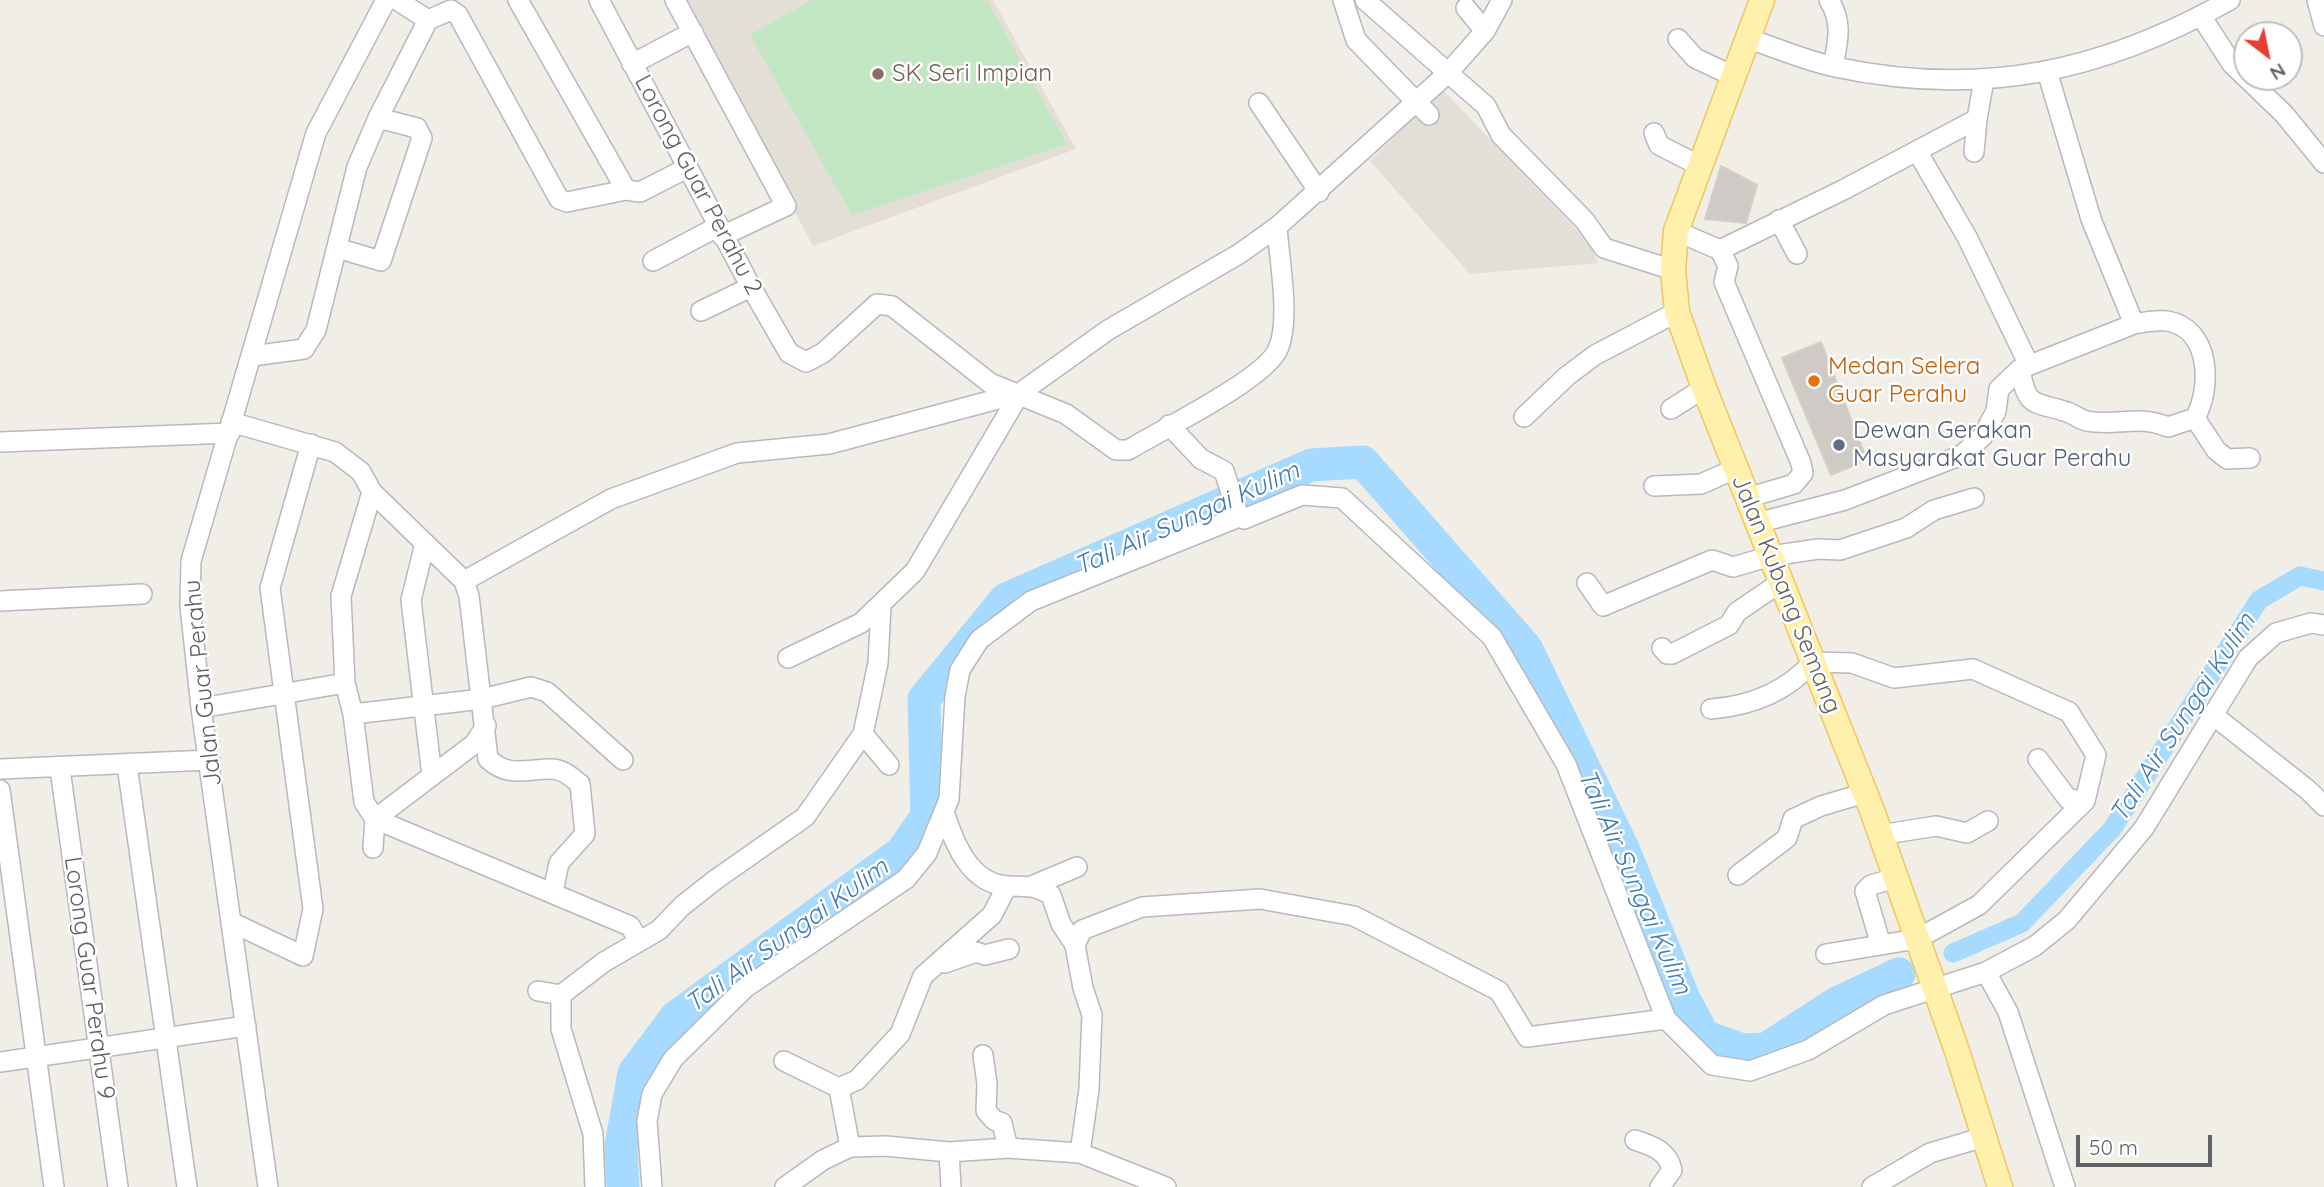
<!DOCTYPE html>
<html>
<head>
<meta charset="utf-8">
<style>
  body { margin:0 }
  #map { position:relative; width:2324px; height:1187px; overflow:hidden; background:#f0eee6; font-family:Quicksand,sans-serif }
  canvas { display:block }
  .north { position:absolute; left:2233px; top:21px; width:70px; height:70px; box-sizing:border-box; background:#fff; border:2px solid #bfc0c2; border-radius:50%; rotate:148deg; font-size:19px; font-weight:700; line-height:28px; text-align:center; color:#5e6266 }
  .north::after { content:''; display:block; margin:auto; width:24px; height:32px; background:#ea3d32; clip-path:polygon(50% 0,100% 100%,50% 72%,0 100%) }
  .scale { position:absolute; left:2076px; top:1135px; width:136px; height:32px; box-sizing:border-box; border:4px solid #5e6266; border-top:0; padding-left:9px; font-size:21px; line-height:24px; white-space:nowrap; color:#5e6266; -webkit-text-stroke:5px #fff; paint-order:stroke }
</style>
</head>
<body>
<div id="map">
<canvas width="2324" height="1187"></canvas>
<div class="north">N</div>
<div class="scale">50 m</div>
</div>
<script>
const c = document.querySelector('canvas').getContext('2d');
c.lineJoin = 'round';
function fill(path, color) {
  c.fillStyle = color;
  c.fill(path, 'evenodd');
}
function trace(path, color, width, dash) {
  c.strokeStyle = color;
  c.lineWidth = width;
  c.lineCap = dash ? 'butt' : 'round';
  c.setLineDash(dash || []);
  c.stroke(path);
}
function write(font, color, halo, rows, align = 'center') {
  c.font = font + ' Quicksand,sans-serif';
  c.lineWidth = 5;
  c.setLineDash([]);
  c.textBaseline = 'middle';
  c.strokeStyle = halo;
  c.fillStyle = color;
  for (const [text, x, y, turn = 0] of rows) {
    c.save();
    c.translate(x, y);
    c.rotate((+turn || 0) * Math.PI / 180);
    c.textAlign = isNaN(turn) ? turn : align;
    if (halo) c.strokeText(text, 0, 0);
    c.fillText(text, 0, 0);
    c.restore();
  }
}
fill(new Path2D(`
  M 682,0 L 993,0 L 1076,149 L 813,246 Z
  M 1442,89 L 1588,242 L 1598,263 L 1470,274 L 1370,161 Z`), '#e3dfd7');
fill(new Path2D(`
  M 812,0 L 987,0 L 1067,144 L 852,215 L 750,35 Z`), '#c3e7c3');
trace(new Path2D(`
  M 1953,953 L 2022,923 L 2112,829 L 2259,600 L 2300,576 L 2324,581`), '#a7daff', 19);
trace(new Path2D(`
  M 623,1187 L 621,1146 L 634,1073 L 676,1017 L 902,852 L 927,816 L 924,699 L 1006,599 L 1311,465 L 1363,462 L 1526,648 L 1624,851 L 1684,999 L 1704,1036 L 1742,1050 L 1766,1049 L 1835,1004 L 1899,974`), '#a7daff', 33);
const building = new Path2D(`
  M 1721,166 L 1757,185 L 1746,223 L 1705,219 Z
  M 1821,342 L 1867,460 L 1831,475 L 1782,358 Z`);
fill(building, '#cecac5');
trace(building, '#d5cfc4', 2);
const minor = new Path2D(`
  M 397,0 L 428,20 L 451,10 L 458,15 L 559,199 L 567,202 L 626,190 L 640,192 L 687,168
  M 518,0 L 626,190
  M 599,0 L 751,287 L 789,353 L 806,362 L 823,353 L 877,304 L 892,306 L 990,383 L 1066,414 L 1116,450 L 1128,450 C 1159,431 1266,379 1278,349 C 1291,320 1279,259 1277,227
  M 675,0 L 786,206 L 722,236
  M 1343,0 L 1356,40 L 1429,115
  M 1365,0 L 1486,106 L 1501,135 L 1585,221 L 1604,248 L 1673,270
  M 1829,0 C 1843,22 1838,42 1833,66
  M 2317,0 L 2324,26
  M 1466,8 L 1485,31
  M 2201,16 L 2232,64 L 2284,114 L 2324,163
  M 1678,39 L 1695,58 L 1735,77
  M 1749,39 C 1777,48 1806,61 1835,67 C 1981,98 2102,72 2230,0
  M 632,64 L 693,32
  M 2047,71 L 2091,219 L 2134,324 C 2144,322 2157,320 2167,321 C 2211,328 2212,388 2195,418 L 2168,427 C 2138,414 2117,427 2087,421 C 2080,420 2074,414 2067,412 C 2035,401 2027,410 2020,369 L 2134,324
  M 1259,103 L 1319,192
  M 1654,133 L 1659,145 L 1700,166
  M 1917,151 L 1967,237 L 2028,363
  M 1974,152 L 1977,119
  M 1779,220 L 1797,254
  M 1676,231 L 1720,250 L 1728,266 L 1724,282 L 1801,463 L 1803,473 L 1794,484 L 1747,498
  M 337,248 L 381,261 L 422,138 L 417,128 L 378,118
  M 1720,250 L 1843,190 L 1977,119 L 1984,80
  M 653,261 L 717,227
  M 701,311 L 751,287
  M 252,356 L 304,349 L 316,330 L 357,167 L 378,118 L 428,20
  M 1671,409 L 1704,388
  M 1524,417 L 1567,376 L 1595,355 L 1677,312
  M 2195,418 L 2216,450 L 2227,459 L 2250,458
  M 231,422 L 335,452 L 361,472 L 372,492 L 341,596 L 345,683 L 353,714 L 364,802 L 375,819 L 373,848
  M 0,442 L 230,433
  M 1654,486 L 1701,484 L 1735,469
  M 372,492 L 464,581 L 469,596 L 488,759 C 509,778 526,769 551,769 C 563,769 571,777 580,784 L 585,834 L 559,863 L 553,892
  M 1239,517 L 1244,519 L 1302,495 L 1342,498 L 1492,637 L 1566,764 L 1666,1019 L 1712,1065 L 1750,1071 L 1808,1050 L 1884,1005 L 1986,972 L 2035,946 L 2067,920 L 2144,828 L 2248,658 L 2276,633 L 2311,623 L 2324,625
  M 1757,523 L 1845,500 L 1962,455 L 1983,436 L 1996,411 L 1999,389 L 2020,369
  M 425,543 L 411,600 L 432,776
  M 464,581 L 611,499 L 737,453 L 829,444 L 1020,393 L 1108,330 L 1239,254 L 1277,227 L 1448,73 L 1485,31 L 1502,0
  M 1587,583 L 1603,606 L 1712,560 L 1733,567 L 1771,556 L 1818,549 L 1840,550 L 1906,528 L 1934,510 L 1974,498
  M 0,601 L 142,594
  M 1662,648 L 1667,654 L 1672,654 L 1729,625 L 1737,612 L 1781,582
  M 788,658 L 861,623 L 915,571 L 1020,393
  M 201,708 L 345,683
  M 1711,709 C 1751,706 1786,692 1813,662 L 1852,663 L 1894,678 L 1973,669 L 2069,712 L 2096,755 L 2085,801 L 1979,905 L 1917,939 L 1826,954
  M 353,714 L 482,699 L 531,687 L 547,692 L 623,760
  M 2213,715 L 2308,790 L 2324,806
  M 863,734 L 889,765
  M 2038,759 L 2068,799 L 2085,801
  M 127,765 L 187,1187
  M 0,769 L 210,760
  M 60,769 L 118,1187
  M 0,790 L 54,1187
  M 944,812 C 954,843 970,885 1009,886 C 1028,887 1035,885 1051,895 L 1061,924 L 1075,945 L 1083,988 L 1092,1015 L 1089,1089 L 1080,1153
  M 375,819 L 630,926 L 639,941
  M 375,819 L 474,744 L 486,726
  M 1880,835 L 1936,826 L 1967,833 L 1988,821
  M 1738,875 L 1787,838 L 1793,819 L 1821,806 L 1865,793
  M 1034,885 L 1077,867
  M 231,922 L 303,956 L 313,909 L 270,588 L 311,444
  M 1075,945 L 1082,930 L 1142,907 L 1260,899 L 1354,916 L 1499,991 L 1527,1037 L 1666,1019
  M 1881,945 L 1865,891 L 1871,885 L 1896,878
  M 945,963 L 976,952 L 985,955 L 1009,949
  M 1986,972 L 2008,1012 L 2065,1187
  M 538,991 L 561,995
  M 983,1055 L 987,1084 L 986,1111 L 994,1120 L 1002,1123 L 1008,1148
  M 784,1061 L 839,1088 L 850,1147
  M 0,1062 L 246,1026
  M 839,1088 L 857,1080 L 900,1034 L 923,976 L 992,915 L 1007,886
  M 1635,1140 C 1653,1146 1668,1151 1672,1170 L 1660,1187
  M 949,1152 L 951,1187
  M 268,1187 L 201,708 L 190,606 L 191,561 L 316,133 L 386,0
  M 595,1187 L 593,1134 L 561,1029 L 561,995 L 604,962 L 659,930 L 682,906 L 715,880 L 805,817 L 863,734 L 878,663 L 881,606
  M 652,1187 L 647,1121 L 652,1094 L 673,1059 L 745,988 L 906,879 L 927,853 L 949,799 L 955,696 L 960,670 L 979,640 L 1031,601 L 1239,517 L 1224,471 L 1201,459 L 1169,425
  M 785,1187 L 823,1160 L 850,1147 L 885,1146 L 949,1152 L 1008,1148 L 1080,1153 L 1166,1187
  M 1872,1187 L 1930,1153 L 1984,1137`);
const major = new Path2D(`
  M 1762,0 L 1676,231 L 1673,270 L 1677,312 L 1704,388 L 1873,813 L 1957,1051 L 2000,1187`);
trace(minor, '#b6b9bd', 22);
trace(major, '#f2c65d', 27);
trace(minor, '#fff', 19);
trace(major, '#fff0ac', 24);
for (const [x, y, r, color] of [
  [878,74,7,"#8d6e63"],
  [1814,381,7,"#e8710a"],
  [1839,445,7,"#5c6f8a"]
]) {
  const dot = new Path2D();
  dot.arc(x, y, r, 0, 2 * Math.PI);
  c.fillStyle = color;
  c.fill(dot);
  trace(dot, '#fff', 2.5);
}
write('24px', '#785e54', '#fff', [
  ["SK Seri Impian",892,74]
], 'left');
write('24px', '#5e6266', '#fff', [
  ["Lorong Guar Perahu 2",698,185,62],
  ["Jalan Kubang Semang",1786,594,68],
  ["Jalan Guar Perahu",203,683,-96],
  ["Lorong Guar Perahu 9",89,978,82]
]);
write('24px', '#c56008', '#fff', [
  ["Medan Selera",1828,367],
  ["Guar Perahu",1828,395]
], 'left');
write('24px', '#4e5e75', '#fff', [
  ["Dewan Gerakan",1853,431],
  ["Masyarakat Guar Perahu",1853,459]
], 'left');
write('italic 26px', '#427ab3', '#fff', [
  ["Tali Air Sungai Kulim",1187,519,-24],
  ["Tali Air Sungai Kulim",2183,718,-57],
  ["Tali Air Sungai Kulim",1634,882,66],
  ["Tali Air Sungai Kulim",787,936,-36]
]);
</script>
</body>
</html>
